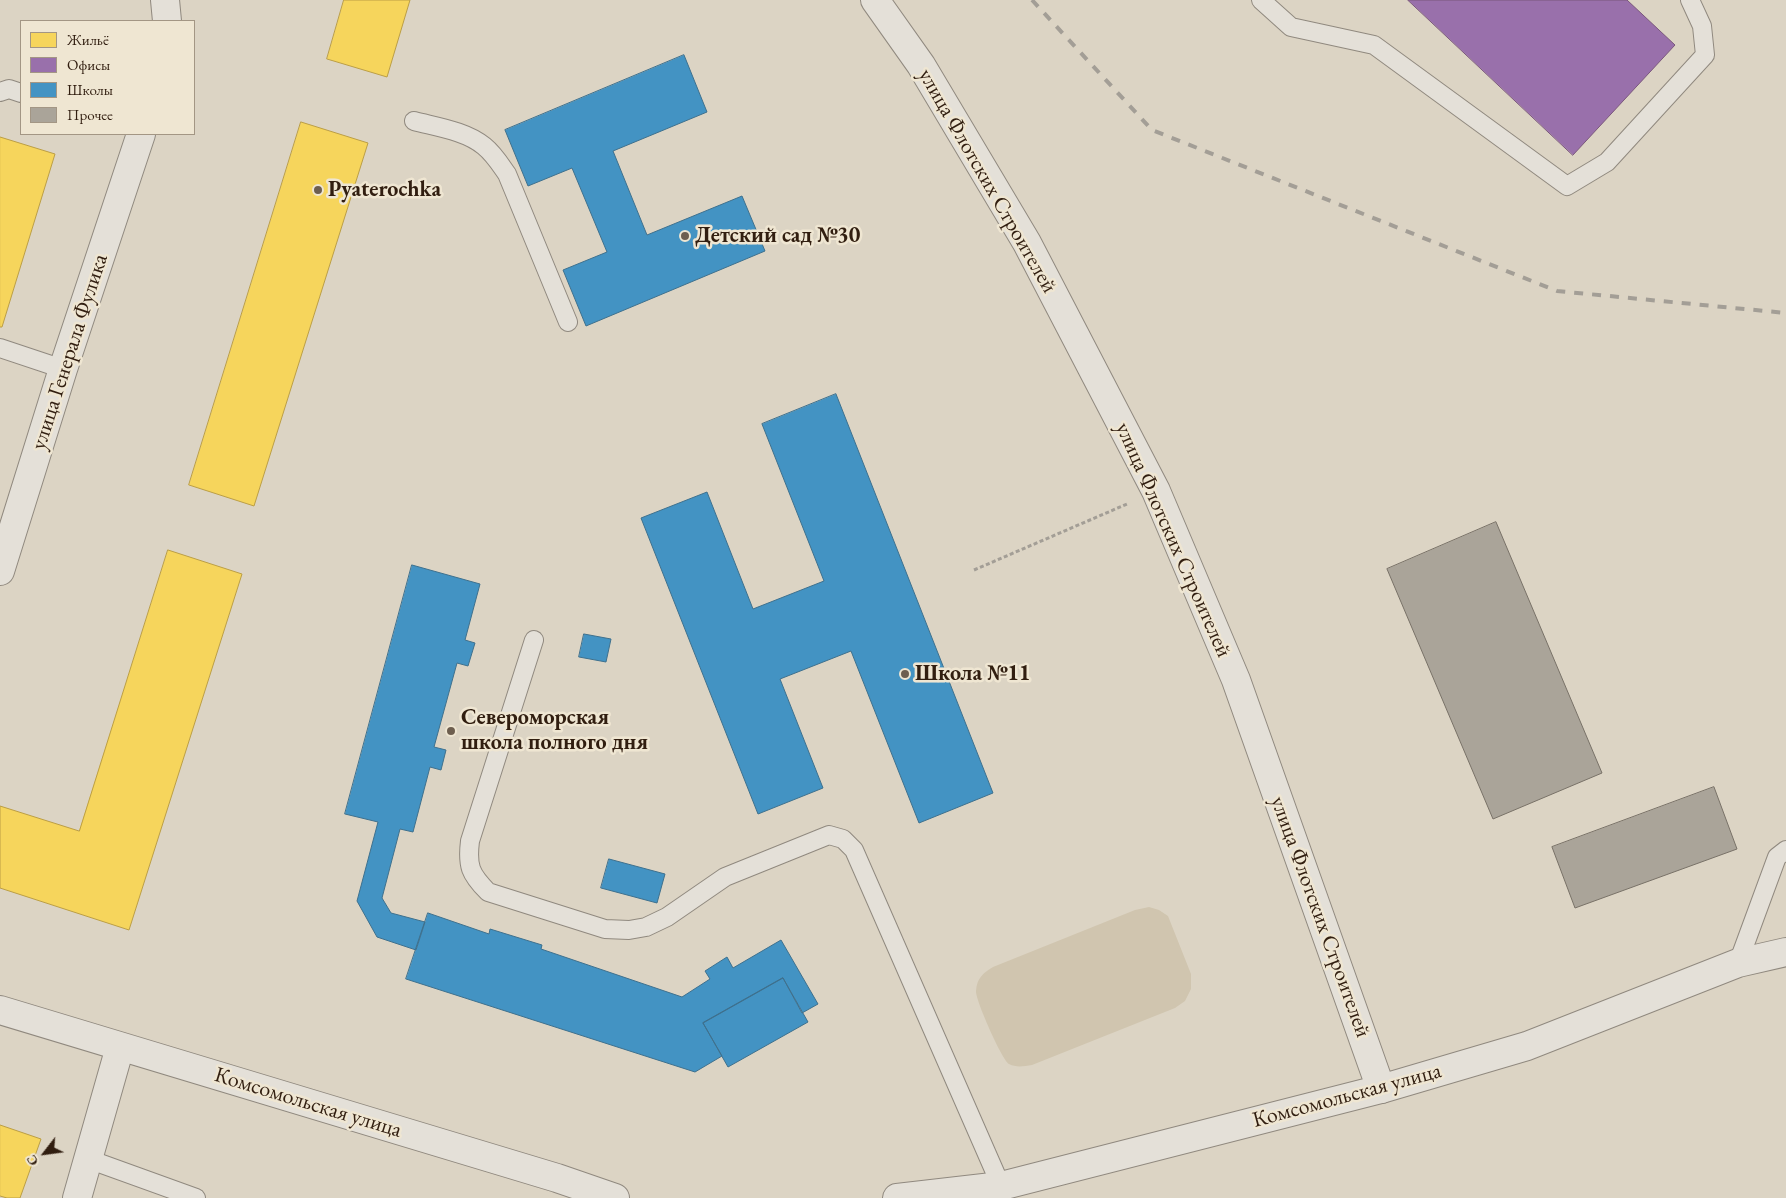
<!DOCTYPE html>
<html>
<head>
<meta charset="utf-8">
<style>
  body { margin:0 }
  #map { position:relative; width:1786px; height:1198px; overflow:hidden; background:#dcd4c4; font-family:"EB Garamond",serif }
  canvas { display:block }
  .legend { position:absolute; left:20px; top:20px; width:175px; height:115px; box-sizing:border-box; background:#efe6d2; border:1px solid #a39684; margin:0; padding:6px 9px; list-style:none; font-size:15px; color:#311e10 }
  .legend li { display:flex; align-items:center; gap:10px; height:25px }
  .legend b { width:25px; border:1px solid #a39684 }
  .north { position:absolute; left:20px; top:1128px; width:50px; height:50px; -webkit-text-stroke:4px #efe6d2; paint-order:stroke; rotate:240deg; font-size:14px; font-weight:700; line-height:20px; text-align:center; color:#311e10 }
  .north::after { content:''; display:block; margin:auto; width:18px; height:22px; background:#311e10; clip-path:polygon(50% 0,100% 100%,50% 72%,0 100%) }
</style>
</head>
<body>
<div id="map">
<canvas width="1786" height="1198"></canvas>
<ul class="legend">
<li><b style="height:14px;background:#f6d55c"></b>Жильё</li>
<li><b style="height:14px;background:#9970ab"></b>Офисы</li>
<li><b style="height:14px;background:#4393c3"></b>Школы</li>
<li><b style="height:14px;background:#aaa499"></b>Прочее</li>
</ul>
<div class="north">С</div>
</div>
<script>
const c = document.querySelector('canvas').getContext('2d');
c.lineJoin = 'round';
function fill(path, color) {
  c.fillStyle = color;
  c.fill(path, 'evenodd');
}
function trace(path, color, width, dash) {
  c.strokeStyle = color;
  c.lineWidth = width;
  c.lineCap = dash ? 'butt' : 'round';
  c.setLineDash(dash || []);
  c.stroke(path);
}
function write(font, color, halo, rows, align = 'center') {
  c.font = font + ' "EB Garamond",serif';
  c.lineWidth = 5;
  c.setLineDash([]);
  c.textBaseline = 'middle';
  c.strokeStyle = halo;
  c.fillStyle = color;
  for (const [text, x, y, turn = 0] of rows) {
    c.save();
    c.translate(x, y);
    c.rotate((+turn || 0) * Math.PI / 180);
    c.textAlign = isNaN(turn) ? turn : align;
    if (halo) c.strokeText(text, 0, 0);
    c.fillText(text, 0, 0);
    c.restore();
  }
}
fill(new Path2D(`
  M 1149,907 L 1159,910 L 1168,916 L 1191,974 L 1191,989 L 1185,1001 L 1175,1008 L 1032,1065 C 1024,1066 1017,1068 1009,1064 C 1002,1060 975,999 976,991 C 977,978 983,973 993,967 L 1135,910 Z`), '#d0c5af');
const homes = new Path2D(`
  M 344,0 L 410,0 L 387,77 L 327,59 Z
  M 301,122 L 368,143 L 254,506 L 189,485 Z
  M 0,137 L 55,154 L 2,327 L 0,327 Z
  M 168,550 L 242,574 L 129,930 L 0,888 L 0,806 L 79,831 Z
  M 0,1125 L 41,1139 L 20,1198 L 7,1198 L 0,1196 Z`);
fill(homes, '#f6d55c');
trace(homes, '#bb9e45', 1);
const offices = new Path2D(`
  M 1408,0 L 1627,0 L 1675,45 L 1573,155 Z`);
fill(offices, '#9970ab');
trace(offices, '#7a577c', 1);
const schools = new Path2D(`
  M 684,55 L 707,112 L 613,151 L 647,235 L 742,196 L 765,251 L 586,326 L 563,270 L 607,252 L 572,168 L 528,186 L 505,130 Z
  M 836,394 L 993,793 L 919,823 L 851,651 L 780,679 L 823,788 L 758,814 L 641,518 L 707,492 L 753,609 L 824,581 L 762,424 Z
  M 412,565 L 480,584 L 465,640 L 475,643 L 468,666 L 457,663 L 434,747 L 446,750 L 441,770 L 430,767 L 413,832 L 400,829 L 382,898 L 391,913 L 425,922 L 416,950 L 377,937 L 357,901 L 378,822 L 345,814 Z
  M 584,634 L 611,639 L 606,662 L 579,657 Z
  M 609,859 L 665,874 L 657,903 L 601,888 Z
  M 428,913 L 489,934 L 490,929 L 542,945 L 541,949 L 682,997 L 710,979 L 705,971 L 727,957 L 733,968 L 781,940 L 818,1004 L 802,1013 L 783,978 L 703,1023 L 722,1056 L 695,1072 L 406,979 Z
  M 783,978 L 808,1022 L 728,1067 L 703,1023 Z`);
fill(schools, '#4393c3');
trace(schools, '#3e708d', 1);
const building = new Path2D(`
  M 1496,522 L 1602,773 L 1493,819 L 1387,569 Z
  M 1714,787 L 1737,849 L 1575,908 L 1552,847 Z`);
fill(building, '#aaa499');
trace(building, '#787167', 1);
const service = new Path2D(`
  M 1261,0 L 1291,27 L 1374,45 L 1567,186 L 1607,162 L 1705,55 L 1702,26 L 1690,0
  M 0,92 L 9,89 L 21,93
  M 414,121 C 437,127 466,131 484,146 C 494,154 500,164 507,174 L 568,322
  M 0,348 L 63,369
  M 534,640 L 470,841 C 467,866 470,874 488,892 L 605,929 L 629,930 L 646,927 L 667,917 L 725,877 L 829,835 L 843,839 L 854,850 L 1001,1186
  M 1738,963 L 1777,857 L 1786,850
  M 88,1159 L 196,1198`);
const minor = new Path2D(`
  M 165,0 L 167,21
  M 875,0 L 921,65 L 1027,243 L 1156,491 L 1236,680 L 1381,1089
  M 0,571 L 63,369 L 141,134
  M 77,1198 L 120,1047`);
const tertiary = new Path2D(`
  M 0,1010 L 557,1178 L 615,1198
  M 897,1198 L 1001,1186 L 1381,1089 L 1527,1046 L 1738,963 L 1786,952`);
trace(service, '#90897f', 20);
trace(minor, '#90897f', 30);
trace(tertiary, '#90897f', 30);
trace(new Path2D(`
  M 974,570 L 1127,504`), '#a39e96', 3, [4, 2.5]);
trace(service, '#e4e0d8', 18);
trace(minor, '#e4e0d8', 28);
trace(tertiary, '#e4e0d8', 28);
trace(new Path2D(`
  M 1032,0 L 1152,130 L 1557,291 L 1786,313`), '#a39e96', 4, [9, 9]);
for (const [x, y, r, color] of [
  [318,190,5,"#6d5e4f"],
  [685,236,5,"#6d5e4f"],
  [905,674,5,"#6d5e4f"],
  [451,731,5,"#6d5e4f"]
]) {
  const dot = new Path2D();
  dot.arc(x, y, r, 0, 2 * Math.PI);
  c.fillStyle = color;
  c.fill(dot);
  trace(dot, '#efe6d2', 2);
}
write('22px', '#311e10', '#efe6d2', [
  ["улица Флотских Строителей",987,181,60],
  ["улица Генерала Фулика",70,352,-72],
  ["улица Флотских Строителей",1173,540,66],
  ["улица Флотских Строителей",1320,917,70],
  ["Комсомольская улица",1347,1096,-15],
  ["Комсомольская улица",308,1103,17]
]);
write('bold 22px', '#311e10', '#efe6d2', [
  ["Pyaterochka",328,190],
  ["Детский сад №30",695,236],
  ["Школа №11",915,674],
  ["Североморская",461,718],
  ["школа полного дня",461,743]
], 'left');
</script>
</body>
</html>
